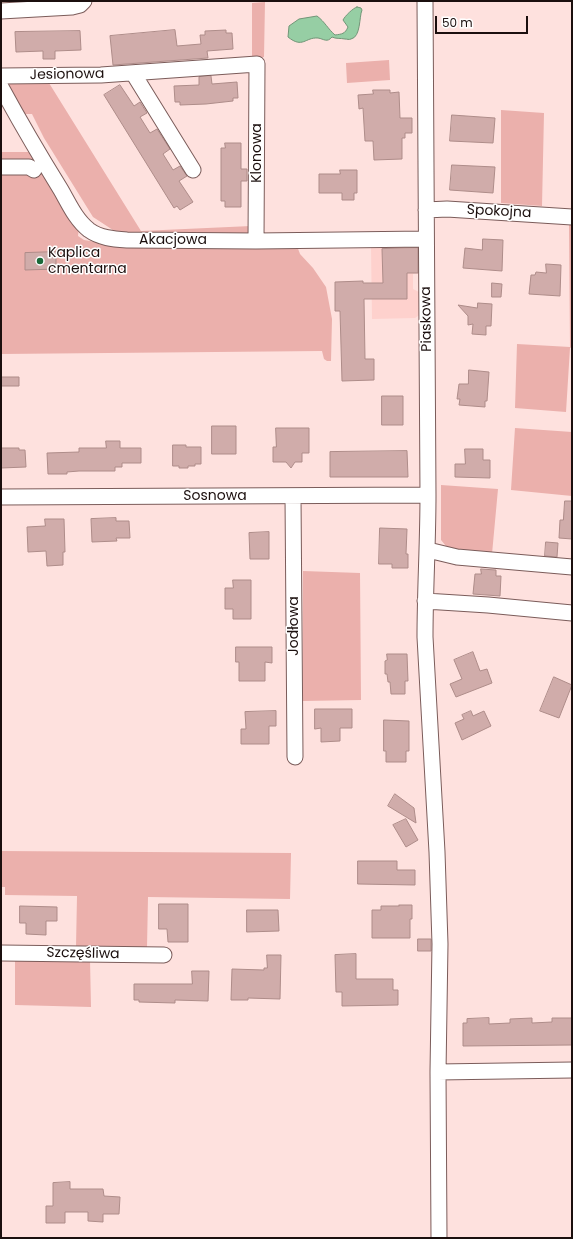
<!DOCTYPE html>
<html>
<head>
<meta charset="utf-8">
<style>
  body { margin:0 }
  #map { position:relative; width:573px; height:1239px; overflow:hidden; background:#fee1de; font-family:Poppins,sans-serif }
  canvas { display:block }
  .frame { position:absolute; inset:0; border:2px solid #1b0f0e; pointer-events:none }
  .scale { position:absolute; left:435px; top:16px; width:93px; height:18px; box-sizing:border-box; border:2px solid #1b0f0e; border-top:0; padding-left:5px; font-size:12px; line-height:14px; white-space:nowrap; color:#1b0f0e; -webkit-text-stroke:3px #fff; paint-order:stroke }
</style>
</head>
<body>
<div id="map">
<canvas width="573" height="1239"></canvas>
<div class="frame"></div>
<div class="scale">50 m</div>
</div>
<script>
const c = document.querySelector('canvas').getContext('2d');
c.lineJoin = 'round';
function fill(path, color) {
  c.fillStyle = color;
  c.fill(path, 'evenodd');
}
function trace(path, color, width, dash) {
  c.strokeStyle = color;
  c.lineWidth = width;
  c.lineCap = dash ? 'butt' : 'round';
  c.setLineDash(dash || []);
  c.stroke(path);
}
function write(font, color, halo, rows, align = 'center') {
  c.font = font + ' Poppins,sans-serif';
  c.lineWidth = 3;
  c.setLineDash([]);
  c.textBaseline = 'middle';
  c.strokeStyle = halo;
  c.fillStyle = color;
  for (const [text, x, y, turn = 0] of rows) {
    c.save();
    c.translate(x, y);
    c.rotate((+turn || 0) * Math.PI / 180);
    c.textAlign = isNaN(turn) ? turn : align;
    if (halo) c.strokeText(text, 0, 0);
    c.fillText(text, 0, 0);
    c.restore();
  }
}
fill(new Path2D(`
  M 415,245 L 421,252 L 422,273 L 413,274 L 413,289 L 421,293 L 421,314 L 415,318 L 372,319 L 371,246 Z`), '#fed1cd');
fill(new Path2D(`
  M 265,2 L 264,57 L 252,58 L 252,3 Z
  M 389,60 L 390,80 L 347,83 L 346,63 Z
  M 49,83 L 141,231 L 251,226 L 247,234 L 127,237 L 116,232 L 93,217 L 44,138 L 32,114 L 21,114 L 7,88 L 10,84 Z
  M 501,110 L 544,113 L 542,206 L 501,203 Z
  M 1,152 L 31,152 L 79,226 L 78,236 L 84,240 L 120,246 L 297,246 L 300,254 L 313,268 L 326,287 L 332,319 L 331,361 L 327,361 L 324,359 L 322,351 L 1,354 Z
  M 569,224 L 572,224 L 572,347 L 570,348 L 566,412 L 515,408 L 517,344 L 570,347 Z
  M 515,428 L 572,432 L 572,496 L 511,490 Z
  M 441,485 L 498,489 L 492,554 L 450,551 L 441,540 Z
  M 303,571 L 360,573 L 361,700 L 303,701 Z
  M 1,851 L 291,853 L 290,899 L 148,897 L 147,947 L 76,947 L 77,896 L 5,895 L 5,887 L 1,887 Z
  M 15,959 L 90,960 L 91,1007 L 15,1005 Z`), '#ebb0ac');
const water = new Path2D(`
  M 357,7 L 361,8 L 362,10 C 359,17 361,37 351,39 C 349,40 347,39 345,39 C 340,38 336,39 332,37 C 327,43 324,39 318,38 C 305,37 303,49 288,37 L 289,26 L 299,19 L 317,16 C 325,22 328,29 335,35 C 342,34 345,34 348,27 L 343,20 C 345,16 353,8 357,7 Z`);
fill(water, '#96cea4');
trace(water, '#719577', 1);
const building = new Path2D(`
  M 175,30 L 177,46 L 201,44 L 200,35 L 205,35 L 205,31 L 226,30 L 226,33 L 232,33 L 233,49 L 207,51 L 208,58 L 113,65 L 110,36 Z
  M 80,31 L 81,50 L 55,51 L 55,59 L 43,59 L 43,51 L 16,52 L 15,32 Z
  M 211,76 L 212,84 L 237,82 L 238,98 L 233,98 L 233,101 L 206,104 L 180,105 L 180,102 L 175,102 L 174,86 L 199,85 L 199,77 Z
  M 120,85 L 134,106 L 140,102 L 147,113 L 140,117 L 150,133 L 157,129 L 170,149 L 163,154 L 173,170 L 180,166 L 187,176 L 179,181 L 193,202 L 180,210 L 177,206 L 174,208 L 104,95 Z
  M 373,90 L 390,90 L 390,93 L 399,92 L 400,118 L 412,118 L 412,133 L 405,133 L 405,138 L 402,138 L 402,159 L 374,160 L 373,141 L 365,141 L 363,108 L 359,109 L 358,95 L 373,94 Z
  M 452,115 L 495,118 L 493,143 L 450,141 Z
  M 225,143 L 241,143 L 241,169 L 247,169 L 247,181 L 241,181 L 241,207 L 225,207 L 225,201 L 221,201 L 221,148 L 225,148 Z
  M 452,165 L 495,167 L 493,193 L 450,190 Z
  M 340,170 L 357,170 L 357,193 L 354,193 L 354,200 L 342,200 L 342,193 L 319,193 L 319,174 L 340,174 Z
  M 483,239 L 503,240 L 502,271 L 463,268 L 465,248 L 482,250 Z
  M 418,248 L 418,273 L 407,273 L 407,299 L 364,299 L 365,359 L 374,359 L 374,380 L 342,381 L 340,311 L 335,311 L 335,282 L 363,281 L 363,283 L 383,283 L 382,249 Z
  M 56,252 L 56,269 L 25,270 L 25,253 Z
  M 546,264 L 561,265 L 560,296 L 529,294 L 531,275 L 535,275 L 536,272 L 546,273 Z
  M 492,283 L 502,284 L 501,297 L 492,297 Z
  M 478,303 L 492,304 L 491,326 L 486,326 L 486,335 L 472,334 L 473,324 L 468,325 L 468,316 L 458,305 L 477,308 Z
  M 469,370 L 489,372 L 487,401 L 485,401 L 485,407 L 459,405 L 460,399 L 457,399 L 459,384 L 468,384 Z
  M 1,377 L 19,377 L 19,386 L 1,386 Z
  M 382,396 L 403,396 L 403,425 L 382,425 Z
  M 212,426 L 236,426 L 236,454 L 212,454 Z
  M 276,428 L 309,428 L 309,453 L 302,453 L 302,462 L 295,462 L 291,468 L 286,462 L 273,462 L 273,447 L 276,447 Z
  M 106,441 L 120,441 L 120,448 L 141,448 L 141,463 L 122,463 L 122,467 L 115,467 L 115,471 L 79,471 L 67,472 L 67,474 L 48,474 L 47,453 L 79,452 L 79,448 L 106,448 Z
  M 173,445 L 186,445 L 186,447 L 201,447 L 201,464 L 195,464 L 195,466 L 188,466 L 188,468 L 179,468 L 179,466 L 173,466 Z
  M 1,448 L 19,448 L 19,450 L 25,450 L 26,467 L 1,468 Z
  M 465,449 L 483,449 L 483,460 L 490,460 L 490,478 L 455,477 L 455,464 L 465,464 Z
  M 407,451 L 408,477 L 330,477 L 330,452 Z
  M 565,501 L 572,501 L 572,539 L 559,538 L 560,520 L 563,520 Z
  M 116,518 L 116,521 L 129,521 L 130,538 L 116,538 L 117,541 L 92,542 L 91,519 Z
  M 45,519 L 64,519 L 65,552 L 63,552 L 63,565 L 47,566 L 46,551 L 28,552 L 27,527 L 45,526 Z
  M 380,528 L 407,529 L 406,554 L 408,554 L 408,568 L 392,568 L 392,564 L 379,564 Z
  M 269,532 L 269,559 L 250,559 L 249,533 Z
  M 546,542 L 558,543 L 557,557 L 545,556 Z
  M 481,569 L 496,570 L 496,576 L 501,576 L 500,596 L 473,594 L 475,574 L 481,574 Z
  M 233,580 L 251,580 L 251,619 L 233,619 L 233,609 L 225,609 L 225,588 L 233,588 Z
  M 236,647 L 272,647 L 272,663 L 265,662 L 265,681 L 239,681 L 239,662 L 236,662 Z
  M 473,652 L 480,671 L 487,669 L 492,683 L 456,697 L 450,684 L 462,679 L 454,660 Z
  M 387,654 L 407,654 L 408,681 L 405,681 L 405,694 L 391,694 L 390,682 L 388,682 L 387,674 L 385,674 L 385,661 L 387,660 Z
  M 554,677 L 572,685 L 559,718 L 540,711 Z
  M 315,709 L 352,709 L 352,728 L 340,728 L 340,741 L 321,742 L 321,728 L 315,729 Z
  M 276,711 L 276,726 L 269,726 L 269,744 L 241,744 L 241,729 L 246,729 L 245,712 Z
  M 471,711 L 473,716 L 484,711 L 491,726 L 462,740 L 455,723 L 464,719 L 462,715 Z
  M 384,720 L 409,721 L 409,751 L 406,751 L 406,762 L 386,762 L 386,751 L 384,751 Z
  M 395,794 L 414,808 L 416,823 L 388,806 Z
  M 406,819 L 418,840 L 406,847 L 393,825 Z
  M 358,861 L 397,861 L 397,870 L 415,870 L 415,885 L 358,884 Z
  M 159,904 L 188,904 L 188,942 L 168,942 L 167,929 L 159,929 Z
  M 399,905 L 412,905 L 412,919 L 410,919 L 410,938 L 372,938 L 372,910 L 381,910 L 381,906 L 399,906 Z
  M 20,906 L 57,907 L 57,921 L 46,921 L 46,935 L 26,934 L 26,923 L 20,923 Z
  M 247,910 L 278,910 L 279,931 L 247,932 Z
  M 418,939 L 431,939 L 431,951 L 418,951 Z
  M 356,954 L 356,979 L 393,979 L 393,990 L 398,990 L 398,1005 L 342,1006 L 342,992 L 336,992 L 335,955 Z
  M 267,955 L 281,955 L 280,999 L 248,998 L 248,1000 L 231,1000 L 232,969 L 264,970 L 264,968 L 267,968 Z
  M 192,971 L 209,971 L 208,1001 L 175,1000 L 175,1003 L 139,1002 L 139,1000 L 134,1000 L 134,984 L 192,984 Z
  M 489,1018 L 489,1024 L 510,1023 L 510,1019 L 532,1018 L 532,1023 L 552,1022 L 552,1018 L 572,1018 L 572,1045 L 463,1046 L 463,1023 L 467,1023 L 467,1019 Z
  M 70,1182 L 70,1189 L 103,1189 L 104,1196 L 120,1197 L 119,1214 L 103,1214 L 103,1222 L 88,1221 L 88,1212 L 65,1212 L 65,1223 L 46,1223 L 46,1206 L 53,1206 L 53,1183 Z`);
fill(building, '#d0acaa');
trace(building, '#ae8c89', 1);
const minor = new Path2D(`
  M 425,1 L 428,495 C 428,543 425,590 425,637 L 437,852 L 440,944 L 438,1072 L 439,1238
  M 1,11 L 72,7 L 80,5 L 84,1
  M 133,73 L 193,170
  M 1,76 L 101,75 L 257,64 L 256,241
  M 1,87 C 20,122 40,156 61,190 C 69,204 76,220 89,230 C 100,238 113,239 127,240 L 256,241 L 426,239
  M 1,167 L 29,167 L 34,170
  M 426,210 L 447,209 L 572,217
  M 293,496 L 295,757
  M 1,497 L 428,495
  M 428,550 L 457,557 L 572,567
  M 425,601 L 488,605 L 572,613
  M 1,953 L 164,955
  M 438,1072 L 572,1070`);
trace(minor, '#7b5c5a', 17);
trace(minor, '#fff', 15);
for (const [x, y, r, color] of [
  [40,261,4,"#196939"]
]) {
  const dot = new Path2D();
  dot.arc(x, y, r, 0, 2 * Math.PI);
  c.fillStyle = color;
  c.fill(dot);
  trace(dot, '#fff', 1.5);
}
write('14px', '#1b0f0e', '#fff', [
  ["Jesionowa",67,75,-1],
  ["Klonowa",257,153,-90],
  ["Spokojna",499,212,3],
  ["Akacjowa",173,240],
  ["Piaskowa",427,319,-91],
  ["Sosnowa",215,496],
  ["Jodłowa",294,626,-90],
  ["Szczęśliwa",83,954,1]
]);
write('14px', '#1b0f0e', '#fff', [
  ["Kaplica",48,253],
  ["cmentarna",48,269]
], 'left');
</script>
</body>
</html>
